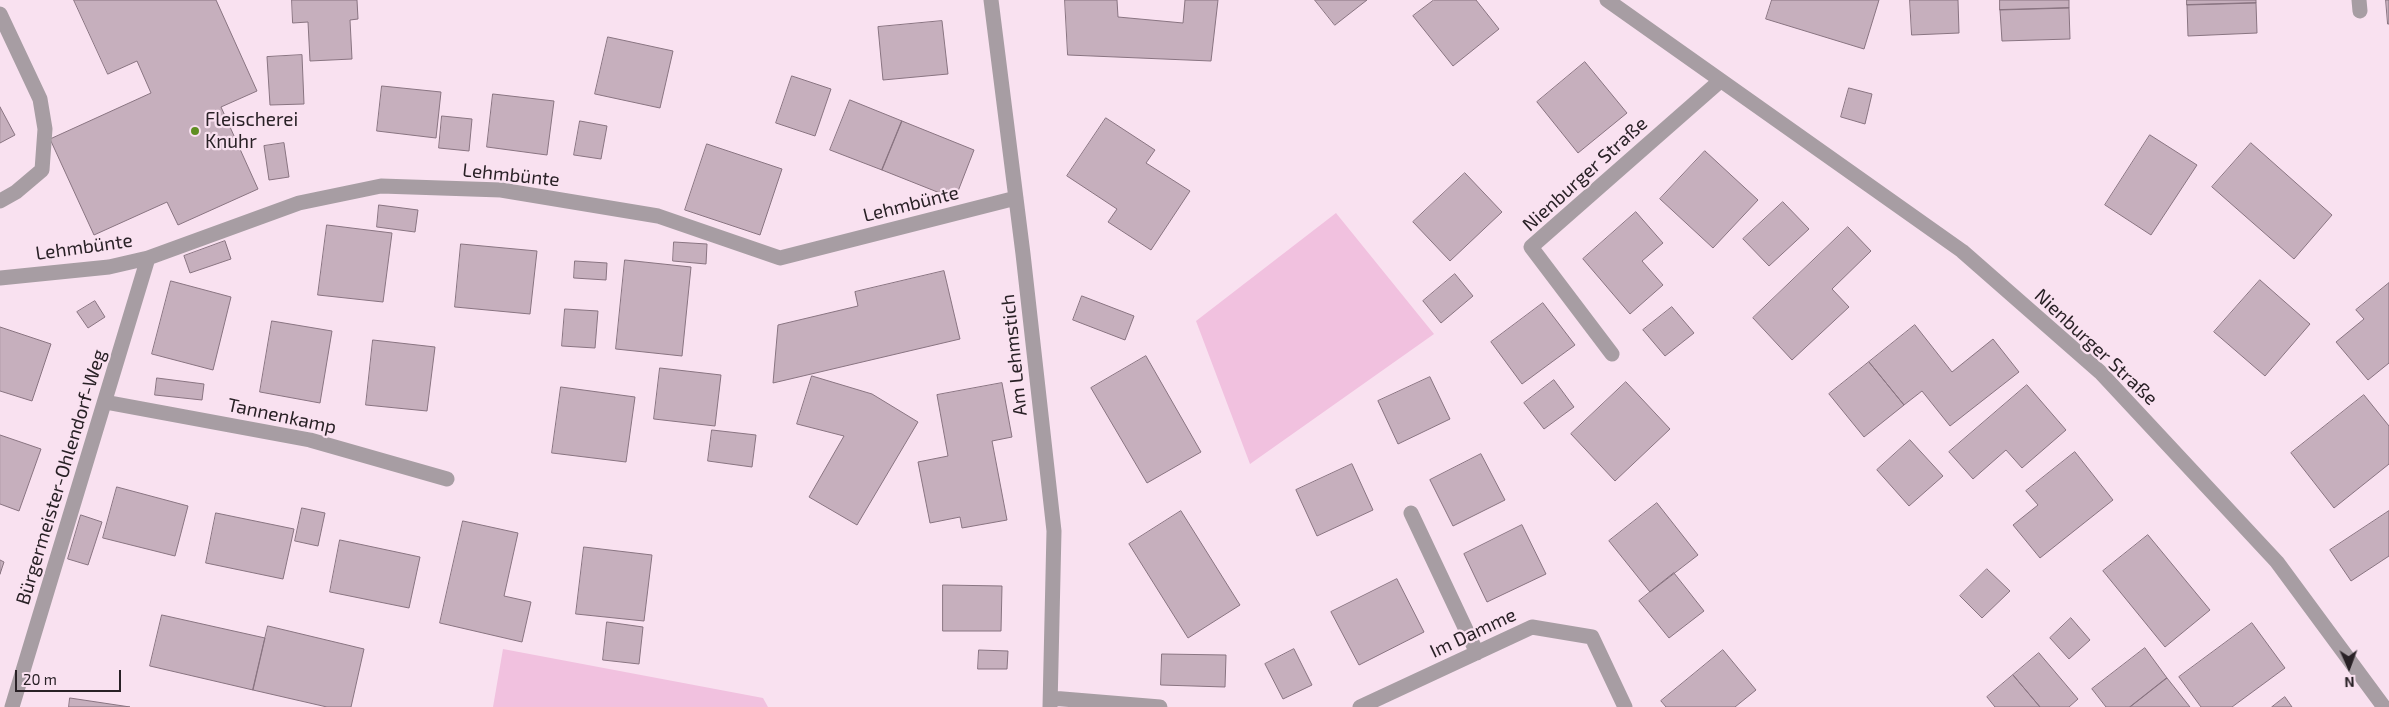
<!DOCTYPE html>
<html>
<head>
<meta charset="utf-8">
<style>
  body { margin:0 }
  #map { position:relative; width:2389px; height:707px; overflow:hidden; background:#f9e1f0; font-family:"Exo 2",sans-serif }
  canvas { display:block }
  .north { position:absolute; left:2324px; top:642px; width:50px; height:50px; -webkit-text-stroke:4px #f9e1f0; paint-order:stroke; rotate:178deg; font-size:14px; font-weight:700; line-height:20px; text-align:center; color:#292126 }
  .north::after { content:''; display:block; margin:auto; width:18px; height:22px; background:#292126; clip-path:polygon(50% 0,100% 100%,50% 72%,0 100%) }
  .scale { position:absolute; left:15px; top:670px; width:106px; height:22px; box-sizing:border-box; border:2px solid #292126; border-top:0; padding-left:6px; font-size:15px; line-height:18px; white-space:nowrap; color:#292126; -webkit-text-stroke:4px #f9e1f0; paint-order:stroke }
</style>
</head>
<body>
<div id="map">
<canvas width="2389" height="707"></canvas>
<div class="north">N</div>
<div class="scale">20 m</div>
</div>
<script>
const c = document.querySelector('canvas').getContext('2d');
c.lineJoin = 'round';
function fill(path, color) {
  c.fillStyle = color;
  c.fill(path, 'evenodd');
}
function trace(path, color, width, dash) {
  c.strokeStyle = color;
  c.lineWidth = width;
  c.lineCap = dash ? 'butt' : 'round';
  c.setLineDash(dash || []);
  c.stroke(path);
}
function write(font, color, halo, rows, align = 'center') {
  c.font = font + ' "Exo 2",sans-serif';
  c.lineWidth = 4.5;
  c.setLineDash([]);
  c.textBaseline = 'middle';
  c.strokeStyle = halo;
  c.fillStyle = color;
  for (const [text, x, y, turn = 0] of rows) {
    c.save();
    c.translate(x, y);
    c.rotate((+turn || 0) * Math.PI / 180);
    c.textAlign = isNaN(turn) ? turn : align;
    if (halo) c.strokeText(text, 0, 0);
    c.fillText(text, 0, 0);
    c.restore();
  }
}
fill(new Path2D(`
  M 1336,213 L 1434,334 L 1250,464 L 1196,321 Z
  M 503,649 L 763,698 L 768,707 L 493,707 Z`), '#f1c1df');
const building = new Path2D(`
  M 74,0 L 216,0 L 257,91 L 221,107 L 258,189 L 178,225 L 167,202 L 94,235 L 50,139 L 151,93 L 137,61 L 108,74 Z
  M 292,0 L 357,0 L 358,19 L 350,20 L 352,59 L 310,61 L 308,22 L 293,23 Z
  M 1065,0 L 1117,0 L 1118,17 L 1183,23 L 1185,0 L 1218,0 L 1211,61 L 1068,55 Z
  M 1315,0 L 1367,0 L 1335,25 Z
  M 1434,0 L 1476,0 L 1499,29 L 1453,66 L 1413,16 Z
  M 1772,0 L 1879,0 L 1864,49 L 1766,19 Z
  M 1910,0 L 1958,0 L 1959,33 L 1912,35 Z
  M 2000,0 L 2069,0 L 2069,8 L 2000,10 Z
  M 2187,0 L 2256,0 L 2256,3 L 2187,5 Z
  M 2386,0 L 2389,0 L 2389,24 L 2388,24 Z
  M 2256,3 L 2257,33 L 2188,36 L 2187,5 Z
  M 2069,8 L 2070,39 L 2002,41 L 2000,10 Z
  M 942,21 L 948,74 L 883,80 L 878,27 Z
  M 608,37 L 673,51 L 660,108 L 595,94 Z
  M 302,55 L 304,104 L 270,105 L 267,57 Z
  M 1585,62 L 1627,113 L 1578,153 L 1537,102 Z
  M 792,76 L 831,89 L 815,136 L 776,123 Z
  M 382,86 L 441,92 L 436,138 L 377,131 Z
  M 1849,88 L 1872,94 L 1865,124 L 1841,117 Z
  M 493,94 L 554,101 L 547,155 L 487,147 Z
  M 850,100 L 902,121 L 882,170 L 830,150 Z
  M 0,107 L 15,135 L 0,143 Z
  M 442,116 L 472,119 L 469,151 L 439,148 Z
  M 1106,118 L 1155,150 L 1146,163 L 1190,191 L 1151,250 L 1108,222 L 1117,209 L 1067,176 Z
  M 580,121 L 607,126 L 601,159 L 574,155 Z
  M 902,121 L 974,150 L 955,199 L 882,170 Z
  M 2150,135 L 2197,165 L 2151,235 L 2105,205 Z
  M 284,143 L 289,177 L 269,180 L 264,146 Z
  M 2251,143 L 2332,215 L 2294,259 L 2212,187 Z
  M 707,144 L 782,169 L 760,235 L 685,210 Z
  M 1705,151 L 1758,200 L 1713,248 L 1660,199 Z
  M 1465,173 L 1502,212 L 1450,261 L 1413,222 Z
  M 1783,202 L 1809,229 L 1769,266 L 1743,239 Z
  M 379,205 L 418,210 L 415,232 L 377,227 Z
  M 1636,212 L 1663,243 L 1642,261 L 1663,285 L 1630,314 L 1583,259 Z
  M 327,225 L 392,233 L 383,302 L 318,295 Z
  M 1848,227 L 1871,251 L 1832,289 L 1849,307 L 1792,360 L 1753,318 Z
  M 225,241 L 231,259 L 190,273 L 184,256 Z
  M 674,242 L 707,244 L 706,264 L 673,261 Z
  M 461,244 L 537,251 L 530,314 L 455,307 Z
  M 625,260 L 691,267 L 682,356 L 616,349 Z
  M 575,261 L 607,263 L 606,280 L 574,278 Z
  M 944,271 L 960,339 L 773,383 L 778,325 L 858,306 L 855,292 Z
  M 1455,274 L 1473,296 L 1441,323 L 1423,301 Z
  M 2260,280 L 2310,324 L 2265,376 L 2214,332 Z
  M 171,281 L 231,297 L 213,370 L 152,354 Z
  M 2389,283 L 2389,363 L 2368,380 L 2336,342 L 2364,319 L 2356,310 Z
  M 1082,296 L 1134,316 L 1125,340 L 1073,320 Z
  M 95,301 L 105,317 L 88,328 L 77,312 Z
  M 1543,303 L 1575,345 L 1522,384 L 1491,342 Z
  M 1672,307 L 1694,333 L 1665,356 L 1643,330 Z
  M 565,309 L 598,311 L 595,348 L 562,346 Z
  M 272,321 L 332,331 L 320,403 L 260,392 Z
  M 1915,325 L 1952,372 L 1993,339 L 2019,372 L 1950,426 L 1922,391 L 1904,405 L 1869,362 Z
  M 0,327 L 51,344 L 32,401 L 0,391 Z
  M 373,340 L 435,347 L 427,411 L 366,405 Z
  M 1146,356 L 1201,452 L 1147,483 L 1091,388 Z
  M 1869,362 L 1904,405 L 1864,437 L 1829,394 Z
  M 660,368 L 721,375 L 715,426 L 654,419 Z
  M 812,376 L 872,394 L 918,422 L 857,525 L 809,497 L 844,436 L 797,424 Z
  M 1430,377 L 1450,419 L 1398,444 L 1378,401 Z
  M 157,378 L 204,384 L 202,400 L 155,395 Z
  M 1554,380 L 1574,407 L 1544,429 L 1524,403 Z
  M 1626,382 L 1670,429 L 1615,481 L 1571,434 Z
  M 1002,383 L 1012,437 L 992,441 L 1007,520 L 962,528 L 960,517 L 930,523 L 918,462 L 948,456 L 937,395 Z
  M 2027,385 L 2066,430 L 2022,468 L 2006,450 L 1973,479 L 1949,452 Z
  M 561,387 L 635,397 L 626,462 L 552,453 Z
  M 2364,395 L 2389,426 L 2389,464 L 2334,508 L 2291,453 Z
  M 712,430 L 756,435 L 752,467 L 708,461 Z
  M 0,435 L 41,449 L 19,511 L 0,504 Z
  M 1910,440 L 1943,476 L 1909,506 L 1877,470 Z
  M 2075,452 L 2113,500 L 2040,558 L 2013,525 L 2038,505 L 2026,491 Z
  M 1481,454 L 1505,500 L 1453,526 L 1430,480 Z
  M 1352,464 L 1373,510 L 1317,536 L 1296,490 Z
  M 117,487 L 188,506 L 175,556 L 103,538 Z
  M 1657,503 L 1698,555 L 1650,592 L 1609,541 Z
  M 302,508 L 325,513 L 318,546 L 295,541 Z
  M 1181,511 L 1240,605 L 1188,638 L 1129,544 Z
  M 2389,511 L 2389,556 L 2351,581 L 2330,550 Z
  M 216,513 L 294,529 L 283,579 L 206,563 Z
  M 81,515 L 102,522 L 88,565 L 68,559 Z
  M 463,521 L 518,533 L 504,596 L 531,602 L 522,642 L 440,623 Z
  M 1522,525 L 1546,574 L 1487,602 L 1464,554 Z
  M 2148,535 L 2210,610 L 2165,647 L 2103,571 Z
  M 340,540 L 420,557 L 409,608 L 330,592 Z
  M 584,547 L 652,555 L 644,621 L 576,614 Z
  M 0,560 L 4,562 L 0,574 Z
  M 1987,569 L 2010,591 L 1982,618 L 1960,596 Z
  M 1674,573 L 1704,611 L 1669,638 L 1639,601 Z
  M 1397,579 L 1424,632 L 1359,665 L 1331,612 Z
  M 943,585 L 1002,586 L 1001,631 L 943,631 Z
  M 162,615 L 265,638 L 253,690 L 150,666 Z
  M 2071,618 L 2090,640 L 2069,659 L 2050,638 Z
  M 607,622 L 643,627 L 639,664 L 603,660 Z
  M 2252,623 L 2285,668 L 2232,707 L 2201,707 L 2179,677 Z
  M 268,626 L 364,649 L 351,707 L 327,707 L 253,690 Z
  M 2145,648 L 2167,678 L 2130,707 L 2106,707 L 2092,689 Z
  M 1294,649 L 1312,685 L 1283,699 L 1265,664 Z
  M 979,650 L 1008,651 L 1007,669 L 978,669 Z
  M 1723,650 L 1756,690 L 1735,707 L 1666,707 L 1661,701 Z
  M 2039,653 L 2078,699 L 2069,707 L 2040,707 L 2013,675 Z
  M 1162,654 L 1226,655 L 1225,687 L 1161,685 Z
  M 2013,675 L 2040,707 L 1995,707 L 1987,697 Z
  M 2167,678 L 2190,707 L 2130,707 Z
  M 2285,697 L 2292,707 L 2272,707 Z
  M 70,698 L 130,707 L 69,707 Z`);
fill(building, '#c6afbd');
trace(building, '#897481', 1);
trace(new Path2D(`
  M 991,0 L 1023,254 L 1054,531 L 1050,707
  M 1607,0 L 1962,251 L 2100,372 L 2277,562 L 2384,707
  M 2359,0 L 2360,11
  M 0,14 L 40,99 L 45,129 L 42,170 L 16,192 L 0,201
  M 0,278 L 109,267 L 148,258 L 299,203 L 381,186 L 501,190 L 658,216 L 780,258 L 1016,198
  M 1612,354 L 1531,247 L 1720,81
  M 105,402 L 310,440 L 447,479
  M 1411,513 L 1477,653
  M 1051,698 L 1160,707
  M 12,707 L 148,258
  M 1360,707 L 1532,627 L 1592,637 L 1625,707`), '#a79da3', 15);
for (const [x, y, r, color] of [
  [195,131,5,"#5f8e22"]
]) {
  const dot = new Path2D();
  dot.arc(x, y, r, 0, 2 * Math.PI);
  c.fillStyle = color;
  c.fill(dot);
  trace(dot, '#f9e1f0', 2);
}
write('19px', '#292126', '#f9e1f0', [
  ["Fleischerei",205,120],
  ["Knuhr",205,142]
], 'left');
write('19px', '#292126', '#f9e1f0', [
  ["Nienburger Straße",1585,174,-42],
  ["Lehmbünte",511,175,6],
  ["Lehmbünte",911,204,-14],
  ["Lehmbünte",84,247,-8],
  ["Nienburger Straße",2096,347,43],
  ["Am Lehmstich",1014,355,-96],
  ["Tannenkamp",282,416,12],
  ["Bürgermeister-Ohlendorf-Weg",61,477,-73],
  ["Im Damme",1473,633,-25]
]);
</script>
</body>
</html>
